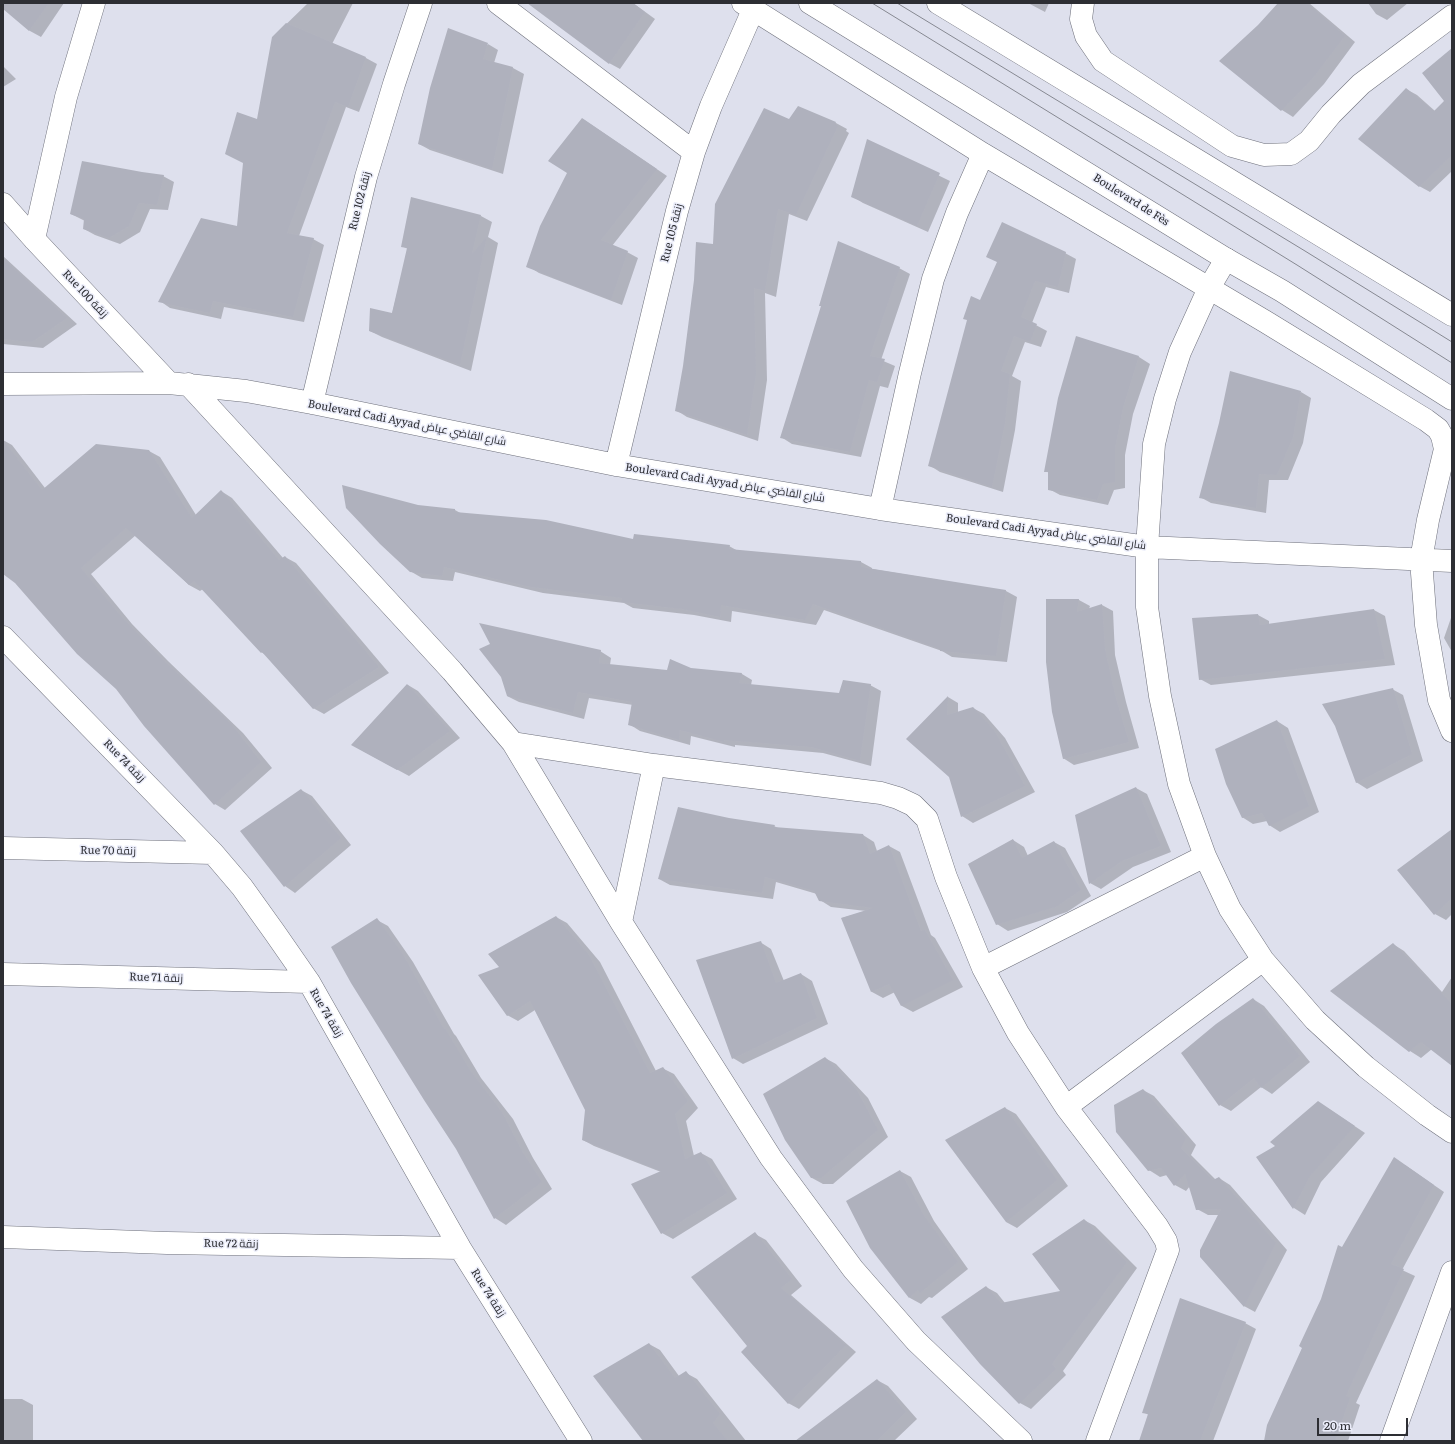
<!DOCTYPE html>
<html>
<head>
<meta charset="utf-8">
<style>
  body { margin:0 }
  #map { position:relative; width:1455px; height:1444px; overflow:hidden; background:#dee0ed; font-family:Literata,serif }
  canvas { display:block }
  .frame { position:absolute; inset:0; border:4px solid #2d2e33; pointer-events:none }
  .scale { position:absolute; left:1317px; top:1418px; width:91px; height:18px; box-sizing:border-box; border:2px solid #2d2e33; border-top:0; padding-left:5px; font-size:12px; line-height:14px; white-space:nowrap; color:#2d2e33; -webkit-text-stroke:3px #ebedfa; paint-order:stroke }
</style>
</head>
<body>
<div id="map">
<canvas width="1455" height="1444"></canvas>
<div class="frame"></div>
<div class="scale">20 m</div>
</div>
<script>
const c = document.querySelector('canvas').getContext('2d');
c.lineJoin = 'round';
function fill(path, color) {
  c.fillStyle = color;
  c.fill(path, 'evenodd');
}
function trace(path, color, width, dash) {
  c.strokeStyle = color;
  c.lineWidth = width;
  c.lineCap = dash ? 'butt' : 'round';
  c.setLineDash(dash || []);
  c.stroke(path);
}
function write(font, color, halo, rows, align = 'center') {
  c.font = font + ' Literata,Cairo,serif';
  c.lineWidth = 3;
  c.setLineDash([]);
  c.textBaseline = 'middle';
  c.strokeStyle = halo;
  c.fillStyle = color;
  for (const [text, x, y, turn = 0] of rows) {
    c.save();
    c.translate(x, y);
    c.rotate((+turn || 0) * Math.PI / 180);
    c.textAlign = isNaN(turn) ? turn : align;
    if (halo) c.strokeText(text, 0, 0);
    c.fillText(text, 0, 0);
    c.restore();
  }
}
fill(new Path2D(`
  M 3,3 L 64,3 L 41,37 L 30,31 L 3,8 Z
  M 308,3 L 353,3 L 332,44 L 366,58 L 377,64 L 359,112 L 346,107 L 299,236 L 313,239 L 324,245 L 304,322 L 224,307 L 221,319 L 170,308 L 160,301 L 238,227 L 273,37 Z
  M 530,3 L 633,3 L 655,19 L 620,69 L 609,63 Z
  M 1028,3 L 1049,3 L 1045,12 Z
  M 1280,3 L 1309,3 L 1355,42 L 1324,84 L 1293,117 L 1282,110 L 1220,61 L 1259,26 Z
  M 1368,3 L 1408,3 L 1387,20 L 1376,14 Z
  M 488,44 L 498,50 L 494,63 L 513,68 L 524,74 L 503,174 L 430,150 L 419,144 Z
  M 1452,50 L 1452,171 L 1430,192 L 1419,186 L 1406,89 L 1417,95 L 1435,111 L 1446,101 Z
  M 3,66 L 16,79 L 3,87 Z
  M 798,107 L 836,123 L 847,129 L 846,131 L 849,133 L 807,221 L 789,214 L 776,297 L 765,293 L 767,380 L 758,441 L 687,417 L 676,410 L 714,245 Z
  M 583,119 L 667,176 L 612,246 L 627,252 L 638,258 L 622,305 L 539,273 L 528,266 L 568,173 Z
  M 868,141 L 950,181 L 928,232 L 863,203 L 852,196 Z
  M 163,176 L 174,182 L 168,210 L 150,209 L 140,232 L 120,244 L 95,235 L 84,229 L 85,221 L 71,214 Z
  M 481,216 L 492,222 L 488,237 L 498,243 L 471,371 L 382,337 L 370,331 L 392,314 L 408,249 L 402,246 Z
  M 1065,253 L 1076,259 L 1069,293 L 1046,287 L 1032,323 L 1047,331 L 1041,347 L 1025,342 L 1012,376 L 1021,381 L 1015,430 L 1003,492 L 940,472 L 929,465 L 981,302 L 998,262 L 988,257 Z
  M 3,256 L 77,324 L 43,348 L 3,344 Z
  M 899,268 L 910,274 L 881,360 L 895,366 L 888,388 L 880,386 L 861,457 L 792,444 L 781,437 L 822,306 L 820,305 Z
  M 1077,337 L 1139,357 L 1150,364 L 1133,414 L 1125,455 L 1125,488 L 1114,490 L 1108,505 L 1060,495 L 1049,489 L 1049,473 L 1046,471 Z
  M 1301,392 L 1311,398 L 1303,443 L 1288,480 L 1269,480 L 1266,513 L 1211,503 L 1200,497 Z
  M 3,440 L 12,445 L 45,488 L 149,451 L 160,457 L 196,515 L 221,491 L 232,498 L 283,558 L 285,557 L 296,563 L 389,673 L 324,714 L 313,708 L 266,655 L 261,652 L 203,589 L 200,591 L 189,585 L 136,535 L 91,574 L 132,624 L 168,661 L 243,733 L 272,768 L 225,810 L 215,804 L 117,688 L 16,582 L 3,573 Z
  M 418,506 L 455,510 L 462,514 L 634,540 L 729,546 L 738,551 L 861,562 L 872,568 L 872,569 L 1006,591 L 1017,597 L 1007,662 L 952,657 L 942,651 L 824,610 L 816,625 L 732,611 L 731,622 L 694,615 L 633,608 L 624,603 L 543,593 L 455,572 L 453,581 L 422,578 L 410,571 Z
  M 1047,600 L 1079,600 L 1090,606 L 1089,609 L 1102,605 L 1113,611 L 1115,655 L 1126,702 L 1139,748 L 1074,765 L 1063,758 Z
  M 1374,610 L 1385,616 L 1395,665 L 1211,685 L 1200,679 L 1258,615 L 1269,621 L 1269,625 Z
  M 1452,615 L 1452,652 L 1444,638 Z
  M 600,651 L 611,658 L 610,665 L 668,671 L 691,669 L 742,674 L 752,680 L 751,685 L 839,694 L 870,685 L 881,691 L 871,766 L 823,753 L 735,745 L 735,747 L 691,736 L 690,745 L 640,731 L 629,724 L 633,705 L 589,698 L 584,719 L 519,702 L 507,696 Z
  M 408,685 L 418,691 L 460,738 L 409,776 L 363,751 Z
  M 1392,689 L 1403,695 L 1423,761 L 1367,789 L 1356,782 Z
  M 948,697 L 958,703 L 958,713 L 973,708 L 984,714 L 1005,738 L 1035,792 L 973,823 L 962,816 L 950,776 L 908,739 Z
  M 1277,721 L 1288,728 L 1319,812 L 1280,832 L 1269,825 L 1267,821 L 1253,824 L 1242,817 Z
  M 1136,788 L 1147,794 L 1171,852 L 1133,867 L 1101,889 L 1090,883 Z
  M 301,790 L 312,796 L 351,845 L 295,893 L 285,886 Z
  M 728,819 L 774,826 L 780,829 L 863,835 L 874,842 L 877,851 L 889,846 L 900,852 L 931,935 L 935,938 L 963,987 L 913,1012 L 902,1006 L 895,992 L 883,998 L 872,992 L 842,918 L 866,911 L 831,907 L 820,900 L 817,894 L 776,882 L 773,899 L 670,885 L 659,879 Z
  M 1452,831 L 1452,914 L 1446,920 L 1435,914 Z
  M 1013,840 L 1024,847 L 1028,856 L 1054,842 L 1065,848 L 1091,896 L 1067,912 L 1008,931 L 997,924 Z
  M 556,917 L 567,923 L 600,962 L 656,1071 L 662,1068 L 674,1074 L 698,1108 L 686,1121 L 694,1156 L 701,1153 L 712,1159 L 737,1199 L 673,1239 L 662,1233 L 661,1172 L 594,1146 L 583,1140 L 586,1110 L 535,1010 L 518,1021 L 507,1015 L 501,967 Z
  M 377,920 L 388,926 L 413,962 L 454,1034 L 456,1036 L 481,1078 L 513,1119 L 533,1158 L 552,1189 L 506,1225 L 495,1218 L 457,1148 Z
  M 760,942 L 771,949 L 784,981 L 801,974 L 812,981 L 828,1024 L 743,1064 L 733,1058 Z
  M 1393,944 L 1404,951 L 1442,992 L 1452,977 L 1452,1064 L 1432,1049 L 1421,1058 L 1410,1051 Z
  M 1253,999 L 1264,1006 L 1310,1062 L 1272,1094 L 1261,1087 L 1231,1111 L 1220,1105 Z
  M 825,1058 L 836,1064 L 868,1098 L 888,1137 L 833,1184 L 823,1184 L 812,1178 Z
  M 1143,1090 L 1154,1096 L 1196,1145 L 1191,1155 L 1216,1180 L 1219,1178 L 1230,1185 L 1287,1250 L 1255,1312 L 1244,1306 L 1219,1215 L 1208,1215 L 1197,1209 L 1190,1186 L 1186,1191 L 1175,1185 L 1167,1175 L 1160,1177 L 1149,1170 Z
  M 1005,1108 L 1016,1114 L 1068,1186 L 1017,1228 L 1006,1222 Z
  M 1329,1109 L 1365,1133 L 1321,1182 L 1305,1215 L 1294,1208 L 1257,1157 L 1277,1147 Z
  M 1405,1165 L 1444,1192 L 1402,1270 L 1415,1276 L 1356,1403 L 1360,1405 L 1348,1441 L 1265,1441 L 1322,1299 Z
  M 900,1171 L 911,1177 L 934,1221 L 968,1269 L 932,1298 L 929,1297 L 921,1304 L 910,1298 L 871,1248 Z
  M 1084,1220 L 1095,1226 L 1137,1268 L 1063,1371 L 1066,1375 L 1031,1409 L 1020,1403 L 986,1287 L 997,1293 L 1005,1303 L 1062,1292 Z
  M 755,1234 L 766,1240 L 802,1286 L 791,1295 L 856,1352 L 799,1409 L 788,1403 L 749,1346 Z
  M 1245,1323 L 1256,1329 L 1213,1441 L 1140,1441 L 1149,1415 L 1143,1412 Z
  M 649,1344 L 660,1350 L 679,1376 L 686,1373 L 697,1379 L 746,1441 L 645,1441 Z
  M 877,1380 L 888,1386 L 917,1419 L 894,1441 L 818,1441 Z
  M 3,1399 L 22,1399 L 33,1405 L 33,1441 L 3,1441 Z`), '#0003');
fill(new Path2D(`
  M 3,3 L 49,3 L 29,31 L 3,9 Z
  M 527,3 L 633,3 L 645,12 L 609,64 Z
  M 1278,3 L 1307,3 L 1345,36 L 1313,78 L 1281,111 L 1219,61 L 1258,25 Z
  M 286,23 L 366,57 L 348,107 L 335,102 L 287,233 L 314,238 L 293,317 L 213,301 L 210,313 L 158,302 L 201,218 L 237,226 L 243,163 L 225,154 L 237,112 L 257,119 L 272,37 Z
  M 448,28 L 488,43 L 483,59 L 513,67 L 492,169 L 418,144 L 430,88 Z
  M 1452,48 L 1452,155 L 1419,187 L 1358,139 L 1406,88 L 1434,111 L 1444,101 L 1422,73 Z
  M 798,106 L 836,122 L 835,124 L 838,126 L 796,215 L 778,209 L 765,291 L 754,288 L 756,374 L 747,435 L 675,411 L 683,366 L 694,280 L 696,242 L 713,244 L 715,204 L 764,108 L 789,119 Z
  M 582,118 L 657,169 L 601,240 L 628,251 L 611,300 L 526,267 L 540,226 L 567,173 L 548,161 Z
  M 867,139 L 940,173 L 917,226 L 851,197 Z
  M 82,161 L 142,172 L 164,175 L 157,205 L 139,203 L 129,226 L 109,238 L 83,229 L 84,219 L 70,214 Z
  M 411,197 L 481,215 L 472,254 L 487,236 L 460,365 L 369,331 L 370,308 L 392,313 L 407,248 L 401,247 Z
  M 1002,222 L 1066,252 L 1058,287 L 1035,281 L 1021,317 L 1037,324 L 1030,342 L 1014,336 L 1001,371 L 1010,374 L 1005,423 L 992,487 L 928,466 L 967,320 L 963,319 L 971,296 L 980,300 L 997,262 L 986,257 Z
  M 838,241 L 900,267 L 870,356 L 885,359 L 877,382 L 869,380 L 850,452 L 780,438 L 821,306 L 819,306 Z
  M 3,258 L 67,318 L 32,342 L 3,339 Z
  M 1076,336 L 1139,356 L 1123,408 L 1115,448 L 1115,482 L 1103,484 L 1097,500 L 1048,490 L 1048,472 L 1044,472 L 1058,398 Z
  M 1230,371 L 1301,391 L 1293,437 L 1277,475 L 1259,474 L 1256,508 L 1199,498 L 1219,423 Z
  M 3,440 L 42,490 L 96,444 L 149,450 L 192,518 L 221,490 L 279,560 L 285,556 L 379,667 L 313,709 L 262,652 L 261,653 L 194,581 L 189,585 L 126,528 L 81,568 L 121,616 L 157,654 L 232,725 L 261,762 L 214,805 L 144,726 L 116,689 L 77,654 L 15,583 L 3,574 Z
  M 342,485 L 418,505 L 455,509 L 455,512 L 546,520 L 633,539 L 634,534 L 730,545 L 729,549 L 861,561 L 861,567 L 1006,590 L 996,656 L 940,651 L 940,649 L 813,604 L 805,620 L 721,605 L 720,617 L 682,609 L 621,602 L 622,598 L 531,587 L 444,567 L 442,576 L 410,572 L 380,544 L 346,508 Z
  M 1046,599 L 1079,599 L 1077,612 L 1102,604 L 1105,649 L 1115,695 L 1129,742 L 1063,759 L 1052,712 L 1046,662 Z
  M 1374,609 L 1385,659 L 1199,680 L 1192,618 L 1258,614 L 1260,625 Z
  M 479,623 L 601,650 L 599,663 L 667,670 L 670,659 L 691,668 L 742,673 L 739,683 L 839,693 L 843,680 L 871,684 L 860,761 L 811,747 L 724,740 L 724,742 L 680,730 L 679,740 L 628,725 L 632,702 L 578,692 L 573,713 L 507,696 L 501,677 L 479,649 L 490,644 Z
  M 407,684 L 450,731 L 397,770 L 351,745 Z
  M 1393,688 L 1412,754 L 1356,783 L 1335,726 L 1322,704 Z
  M 948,696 L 947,715 L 973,707 L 994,730 L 1025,786 L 961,817 L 949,777 L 906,739 Z
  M 1277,720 L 1309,806 L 1269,826 L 1262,813 L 1242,818 L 1226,784 L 1215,749 Z
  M 1136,787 L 1161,846 L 1122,861 L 1089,884 L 1075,815 Z
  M 301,789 L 341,838 L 284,887 L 240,831 Z
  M 678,807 L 729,818 L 775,825 L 774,827 L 863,834 L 870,854 L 889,845 L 921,931 L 925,930 L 953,980 L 901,1006 L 889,984 L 871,992 L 841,918 L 873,908 L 819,901 L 814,891 L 765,877 L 762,893 L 658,879 Z
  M 1452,829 L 1452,898 L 1434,915 L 1397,870 Z
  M 1013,839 L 1022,858 L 1054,841 L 1081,890 L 1056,907 L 996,925 L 968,864 Z
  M 556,916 L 589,955 L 650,1073 L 663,1067 L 688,1101 L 675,1114 L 685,1159 L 701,1152 L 727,1193 L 661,1234 L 631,1184 L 661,1171 L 582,1140 L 585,1110 L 530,1001 L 507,1016 L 478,975 L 499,967 L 488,954 Z
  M 377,918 L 403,954 L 444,1029 L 445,1028 L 470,1070 L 502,1112 L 522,1151 L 542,1182 L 494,1219 L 456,1149 L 424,1100 L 351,983 L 331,947 Z
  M 761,941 L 776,983 L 801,973 L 817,1018 L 732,1059 L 696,960 Z
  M 1393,943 L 1452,1004 L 1452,1066 L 1421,1042 L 1409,1052 L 1330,991 Z
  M 1253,998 L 1300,1056 L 1261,1088 L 1254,1078 L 1219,1106 L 1181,1053 L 1216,1024 Z
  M 825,1057 L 857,1090 L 878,1130 L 821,1178 L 811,1178 L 785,1140 L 763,1094 Z
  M 1143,1089 L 1186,1138 L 1181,1148 L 1213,1180 L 1219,1177 L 1276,1243 L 1244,1307 L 1200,1257 L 1200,1250 L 1221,1209 L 1196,1210 L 1185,1174 L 1174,1186 L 1161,1168 L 1148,1171 L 1116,1132 L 1114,1105 Z
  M 1318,1101 L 1355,1126 L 1310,1176 L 1293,1209 L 1256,1157 L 1275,1146 L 1270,1142 Z
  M 1005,1107 L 1057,1180 L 1006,1222 L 945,1140 Z
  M 1394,1157 L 1434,1185 L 1391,1264 L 1404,1269 L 1346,1396 L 1350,1398 L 1335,1441 L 1264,1441 L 1267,1425 L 1302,1348 L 1299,1346 L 1321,1299 L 1338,1245 L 1342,1247 Z
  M 900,1170 L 923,1214 L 958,1262 L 920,1293 L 918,1290 L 909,1298 L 870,1248 L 846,1201 Z
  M 1084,1219 L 1127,1262 L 1052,1364 L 1056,1369 L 1019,1404 L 980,1364 L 941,1317 L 986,1286 L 1001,1303 L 1060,1291 L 1032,1254 Z
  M 755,1232 L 792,1279 L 781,1288 L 846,1345 L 788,1404 L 741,1352 L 747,1346 L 691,1277 Z
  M 1180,1298 L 1246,1322 L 1200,1441 L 1139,1441 L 1148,1414 L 1142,1413 Z
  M 649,1343 L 675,1378 L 686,1371 L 720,1414 L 713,1423 L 728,1441 L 643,1441 L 593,1376 Z
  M 877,1379 L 906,1412 L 877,1441 L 795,1441 Z`), '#afb1bd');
const street = new Path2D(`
  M 498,3 L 694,152
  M 743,3 L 983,154 L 1266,322 L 1426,420 L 1438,429 L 1442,436 L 1445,449 L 1428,520 L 1421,560 L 1426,625 L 1439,700 L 1452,731
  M 1083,3 L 1081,19 L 1086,36 L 1103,61 L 1232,146 L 1264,155 L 1291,154 L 1309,141 L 1331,114 L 1361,84 L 1452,16
  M 3,204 L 34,239 L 169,383
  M 34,239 L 66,97 L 94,3
  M 1226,259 L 1209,288 L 1180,352 L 1165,399 L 1154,444 L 1147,547 L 1147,607 L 1160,696 L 1179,784 L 1205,856 L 1230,909 L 1263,960 L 1315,1020 L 1366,1067 L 1427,1115 L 1452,1132
  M 3,384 L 169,383 L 246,391 L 312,403 L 616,465 L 880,509 L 1147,547 L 1452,561
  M 188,384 L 452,671 L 513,743 L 621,922 L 771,1158 L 853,1269 L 916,1341 L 1021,1441
  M 312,403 L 366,177 L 394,84 L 421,3
  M 616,465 L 677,211 L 694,152 L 711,106 L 753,10
  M 880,509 L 910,373 L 933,279 L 957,213 L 983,154
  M 3,637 L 213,853 L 242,887 L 275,933 L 309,982 L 460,1248 L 581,1441
  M 513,743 L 654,765 L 881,793 L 898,798 L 913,805 L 927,819 L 946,877 L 983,968 L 1018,1033 L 1066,1107 L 1157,1226 L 1166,1241 L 1168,1250 L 1097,1441
  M 3,848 L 213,853
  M 621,922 L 654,765
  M 983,968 L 1205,856
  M 3,974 L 309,982
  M 1066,1107 L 1263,960
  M 3,1237 L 167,1243 L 460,1248
  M 1391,1441 L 1452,1272`);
const secondary = new Path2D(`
  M 810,3 L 1226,259 L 1282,291 L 1452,399
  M 938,3 L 1452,315`);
trace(street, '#6f717c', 23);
trace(secondary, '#6f717c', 23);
trace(street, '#fff', 22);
trace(secondary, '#fff', 22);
trace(new Path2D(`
  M 872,3 L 1297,265 L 1452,363
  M 897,3 L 1305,251 L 1452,342`), '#868891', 1);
write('11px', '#2d2e33', '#ebedfa', [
  ["Boulevard de Fès",1131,200,32],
  ["Rue 102 زنقة",360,201,-76],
  ["Rue 105 زنقة",672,233,-76],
  ["Rue 100 زنقة",85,294,47],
  ["Boulevard Cadi Ayyad شارع القاضي عياض",407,423,11],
  ["Boulevard Cadi Ayyad شارع القاضي عياض",725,483,9],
  ["Boulevard Cadi Ayyad شارع القاضي عياض",1046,532,8],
  ["Rue 74 زنقة",124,761,46],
  ["Rue 70 زنقة",108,851,1],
  ["Rue 71 زنقة",156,978,2],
  ["Rue 74 زنقة",326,1013,60],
  ["Rue 72 زنقة",231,1244,1],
  ["Rue 74 زنقة",488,1293,58]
]);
</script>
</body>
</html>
